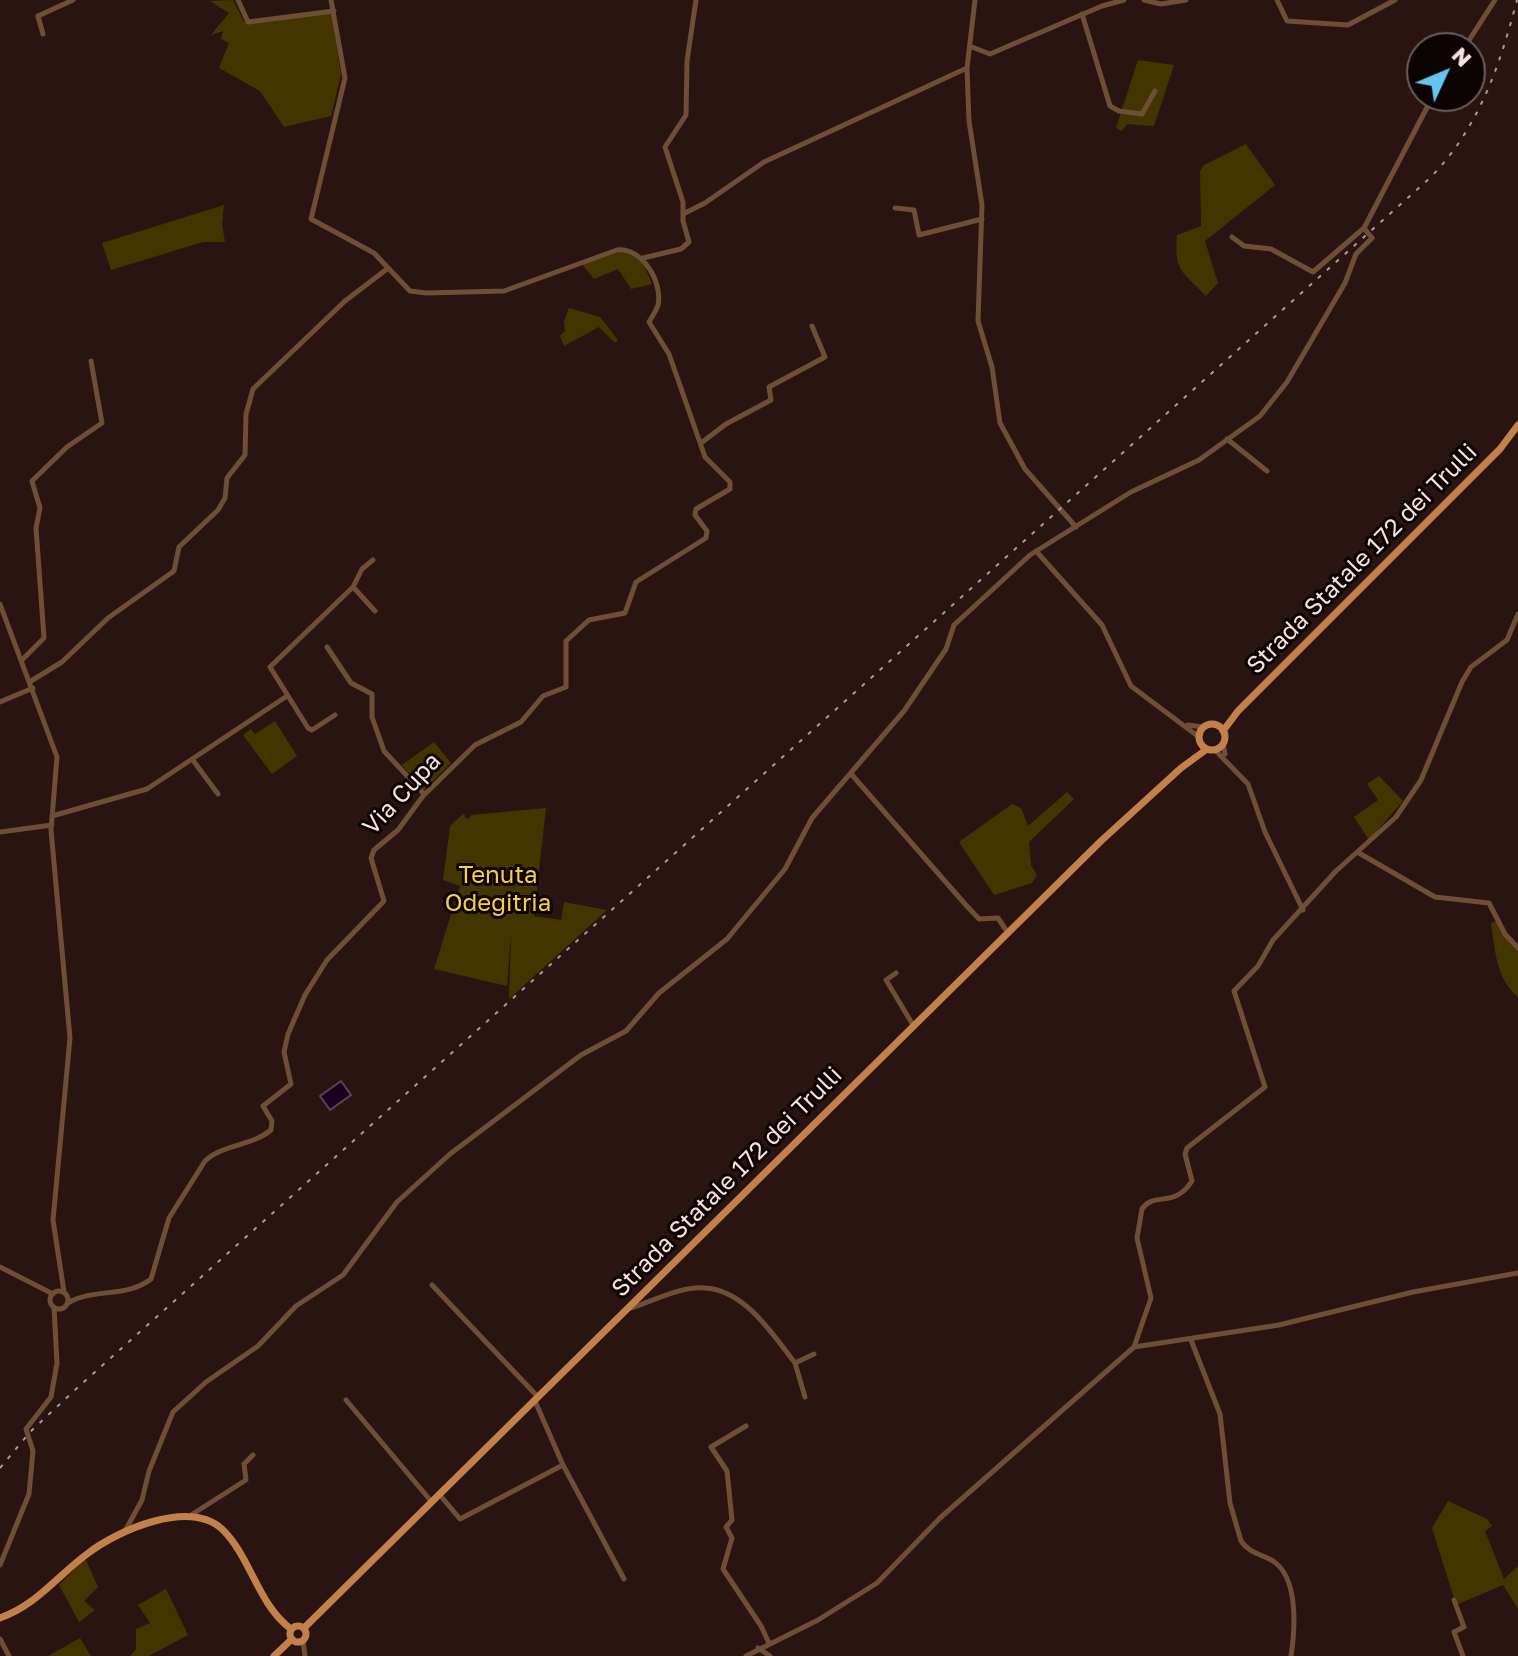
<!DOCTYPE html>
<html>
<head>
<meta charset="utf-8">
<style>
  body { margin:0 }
  #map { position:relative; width:1518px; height:1656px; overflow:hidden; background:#2a1411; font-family:"Golos Text",sans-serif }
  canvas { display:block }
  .north { position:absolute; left:1406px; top:32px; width:80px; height:80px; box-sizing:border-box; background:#0c0403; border:2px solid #695d5c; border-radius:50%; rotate:46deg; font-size:22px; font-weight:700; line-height:32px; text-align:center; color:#f4e3e1 }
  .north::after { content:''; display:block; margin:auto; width:28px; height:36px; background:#65c5ee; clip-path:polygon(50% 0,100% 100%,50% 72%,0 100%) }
</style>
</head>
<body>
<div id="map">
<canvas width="1518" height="1656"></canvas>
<div class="north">N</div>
</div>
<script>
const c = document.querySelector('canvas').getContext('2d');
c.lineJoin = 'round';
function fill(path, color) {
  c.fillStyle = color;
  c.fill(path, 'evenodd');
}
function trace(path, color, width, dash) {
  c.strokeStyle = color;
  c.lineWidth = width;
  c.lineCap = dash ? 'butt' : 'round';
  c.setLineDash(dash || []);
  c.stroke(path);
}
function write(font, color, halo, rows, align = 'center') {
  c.font = font + ' "Golos Text",sans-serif';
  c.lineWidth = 6;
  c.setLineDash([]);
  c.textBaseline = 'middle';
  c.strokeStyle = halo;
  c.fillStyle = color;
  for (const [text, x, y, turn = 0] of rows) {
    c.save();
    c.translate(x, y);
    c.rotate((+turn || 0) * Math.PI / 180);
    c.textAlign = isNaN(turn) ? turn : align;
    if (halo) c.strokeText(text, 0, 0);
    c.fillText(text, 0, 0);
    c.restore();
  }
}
fill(new Path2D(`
  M 233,0 L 244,22 L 331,13 L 341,74 L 331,116 L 284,127 L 260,91 L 219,68 L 229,43 L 221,39 L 223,31 L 211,35 L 229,13 L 210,1 Z
  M 1138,60 L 1174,65 L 1154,126 L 1127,124 L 1122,131 L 1116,128 Z
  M 1246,144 L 1275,185 L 1205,241 L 1218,283 L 1206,296 C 1182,271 1174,272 1177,235 L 1201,226 L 1200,171 L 1204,165 Z
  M 224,205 L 222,224 L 225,242 L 203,242 L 111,270 L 102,243 Z
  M 625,250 L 643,263 L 652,284 L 631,289 L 618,269 L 594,279 L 582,264 Z
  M 569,308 L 600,317 L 618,340 L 615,343 L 599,327 L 564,346 L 560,336 L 565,331 L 564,321 Z
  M 275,721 L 297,756 L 272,774 L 243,735 L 251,729 L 255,734 Z
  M 434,742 L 451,763 L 424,790 L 402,765 Z
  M 1379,776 L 1403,801 L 1369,840 L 1354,817 L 1378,800 L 1367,784 Z
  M 1067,792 L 1074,799 L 1029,842 L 1031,865 L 1037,875 L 1032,883 L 994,895 L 959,842 L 1012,804 L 1021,808 L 1028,826 Z
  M 546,808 L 534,916 L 561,920 L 564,902 L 607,910 L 509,999 L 511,933 L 507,986 L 434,969 L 460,886 L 443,880 L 450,826 L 464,813 L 465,818 L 469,819 L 471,815 Z
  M 1497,921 L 1518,950 L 1518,997 C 1496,979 1495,950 1491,923 Z
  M 1448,1501 L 1487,1519 L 1492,1526 L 1485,1531 L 1504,1579 L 1518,1566 L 1518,1609 L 1503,1585 L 1456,1605 L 1432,1528 Z
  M 85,1558 L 98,1587 L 84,1601 L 95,1610 L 79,1622 L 59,1585 Z
  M 166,1589 L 188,1635 L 149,1656 L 130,1656 L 136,1649 L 136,1629 L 150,1623 L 138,1605 Z
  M 80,1638 L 91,1656 L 48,1656 Z`), '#443500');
const water = new Path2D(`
  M 341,1081 L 351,1095 L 330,1110 L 320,1096 Z`);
fill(water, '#19001c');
trace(water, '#5b4457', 2);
trace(new Path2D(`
  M 238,0 L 248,22 L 334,11
  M 975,0 L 967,68 L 969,121 L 982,205 L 978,321 L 992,367 L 1000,423 L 1025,469 L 1076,527
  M 1144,0 L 1161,4 L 1186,0
  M 1277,0 L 1287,21 L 1348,25 L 1395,0
  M 1082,14 L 1110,106 L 1119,111 L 1142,114 L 1155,91
  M 43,34 L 38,16 L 73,0
  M 972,47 L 990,54 L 1102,6 L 1124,0
  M 1464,48 L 1495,0
  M 895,208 L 914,210 L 919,235 L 982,219
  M 685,213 L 705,203 L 764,162 L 967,68
  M 1232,237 L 1244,246 L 1271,249 L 1313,272 L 1364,228 L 1433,96
  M 643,258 L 681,249 L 689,242 L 683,221 L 683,202 L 665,147 L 686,115 L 687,61 L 696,0
  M 1227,439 L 1267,471
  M 701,443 L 726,424 L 771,400 L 769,387 L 825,357 L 812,326
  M 1036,551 L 1102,625 L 1131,686 L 1199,737
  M 353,587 L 375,611
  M 0,604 L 57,757 L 51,830 L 70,1038 L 53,1220 L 64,1292
  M 327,647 L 351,683 L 372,694 L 372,717 L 384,751 L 424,794
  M 23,659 L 44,638 L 36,528 L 40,508 L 32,481 L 67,447 L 102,423 L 91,361
  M 31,681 L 62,662 L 108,618 L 174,571 L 179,547 L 218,510 L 225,498 L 227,478 L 245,455 L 246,414 L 253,389 L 345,301 L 387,269
  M 0,702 L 33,688
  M 335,715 L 312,730 L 308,728 L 270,667 L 353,587 L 362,569 L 373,560
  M 1188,725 L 1203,727
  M 1223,743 L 1225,754
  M 1214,749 L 1248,784 L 1265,832 L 1303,910
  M 192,759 L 218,794
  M 852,775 L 965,904 L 979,919 L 998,918 L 1008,933
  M 52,816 L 147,789 L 287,696
  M 0,832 L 52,825
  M 1359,853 L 1435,897 L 1489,903 L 1505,934 L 1518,948
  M 896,973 L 886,980 L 913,1025
  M 0,1267 L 53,1294
  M 432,1285 L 538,1397
  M50 1300a9 9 0 1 1 18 0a9 9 0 1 1-18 0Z
  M 68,1303 C 93,1288 127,1298 151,1279 L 169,1218 L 205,1161 C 223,1144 252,1146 271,1130 L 272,1121 L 263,1106 L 291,1084 L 284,1052 L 288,1034 L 305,995 L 327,960 L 384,901 L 371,858 L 374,850 L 398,830 L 423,796 L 475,745 L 521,722 L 543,696 L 566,687 L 566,641 L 589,620 L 625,613 L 636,582 L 706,538 L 707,531 L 695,515 L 696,509 L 730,489 L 730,482 L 705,457 L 669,354 L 649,322 C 652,317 656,311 658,305 C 663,282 642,247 617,250 L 504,291 L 426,293 L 410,291 L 374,253 L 311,219 L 345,78 L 331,0
  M 631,1308 C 653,1301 681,1286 705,1288 C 745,1290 773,1335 795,1363 L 814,1354
  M 1191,1340 L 1220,1414 L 1230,1503 L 1241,1541 C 1249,1553 1261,1554 1273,1561 C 1299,1578 1295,1630 1291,1656
  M 1134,1347 L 1151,1298 L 1137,1238 L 1142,1209 C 1154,1191 1174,1209 1192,1181 L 1185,1154 L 1187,1148 L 1265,1087 L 1234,991 L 1258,966 L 1273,940 L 1336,871 L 1396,817 L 1421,780 L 1462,682 L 1471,667 L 1507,640 L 1518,614
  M 795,1363 L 805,1397
  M 346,1400 L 431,1501
  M 535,1401 L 563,1465 L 624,1579
  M 746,1426 L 711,1447 L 727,1471 L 732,1520 L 726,1527 L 732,1538 L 723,1569 L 761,1626 L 769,1643
  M 439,1494 L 460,1519 L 563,1465
  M 191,1515 L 246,1480 L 244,1464 L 253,1455
  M 125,1531 L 142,1500 L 149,1471 L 173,1412 L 206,1382 L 258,1346 L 296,1306 L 343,1275 L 397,1202 L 450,1154 L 581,1055 L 626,1031 L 659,993 L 727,939 L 785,869 L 812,818 L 904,711 L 946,649 L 954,625 L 1030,555 L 1131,492 L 1199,460 L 1260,416 L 1287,382 L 1345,283 L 1356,254 L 1372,238
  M 0,1565 L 29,1494 L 33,1451 L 26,1429 L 51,1397 L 57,1363 L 54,1307
  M 1454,1600 L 1464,1627 L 1454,1632 L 1463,1656
  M 0,1639 L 9,1656
  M 303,1641 L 305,1656
  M 758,1648 L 770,1656
  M 746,1656 L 818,1620 L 877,1583 L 940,1518 L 1134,1347 L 1279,1325 L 1413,1292 L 1518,1273`), '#6e4e35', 5);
trace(new Path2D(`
  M1199 737a13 13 0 1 1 26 0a13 13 0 1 1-26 0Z
  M 1223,731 L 1238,711 L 1500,449 L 1518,425
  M 0,1618 C 38,1604 56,1577 87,1554 C 118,1530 189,1499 222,1529 C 251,1557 258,1605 291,1629
  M290 1634a8 8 0 1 1 16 0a8 8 0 1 1-16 0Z
  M 304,1628 L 1101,841 L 1181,768 L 1207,749
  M 274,1656 L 292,1639`), '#c2814a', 7);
trace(new Path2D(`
  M 0,1468 L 30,1432 L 76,1389 L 1430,178 C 1479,128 1500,65 1517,0`), '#ac9996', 2, [4, 8]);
trace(new Path2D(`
  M 1364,228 L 1372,238`), '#6e4e35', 5);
write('24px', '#f4e3e1', '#0c0403', [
  ["Strada Statale 172 dei Trulli",1362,559,-45],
  ["Via Cupa",402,794,-47],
  ["Strada Statale 172 dei Trulli",727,1182,-45]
]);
write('24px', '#f9ce43', '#0c0403', [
  ["Tenuta",498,875],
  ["Odegitria",498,903]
]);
</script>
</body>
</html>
